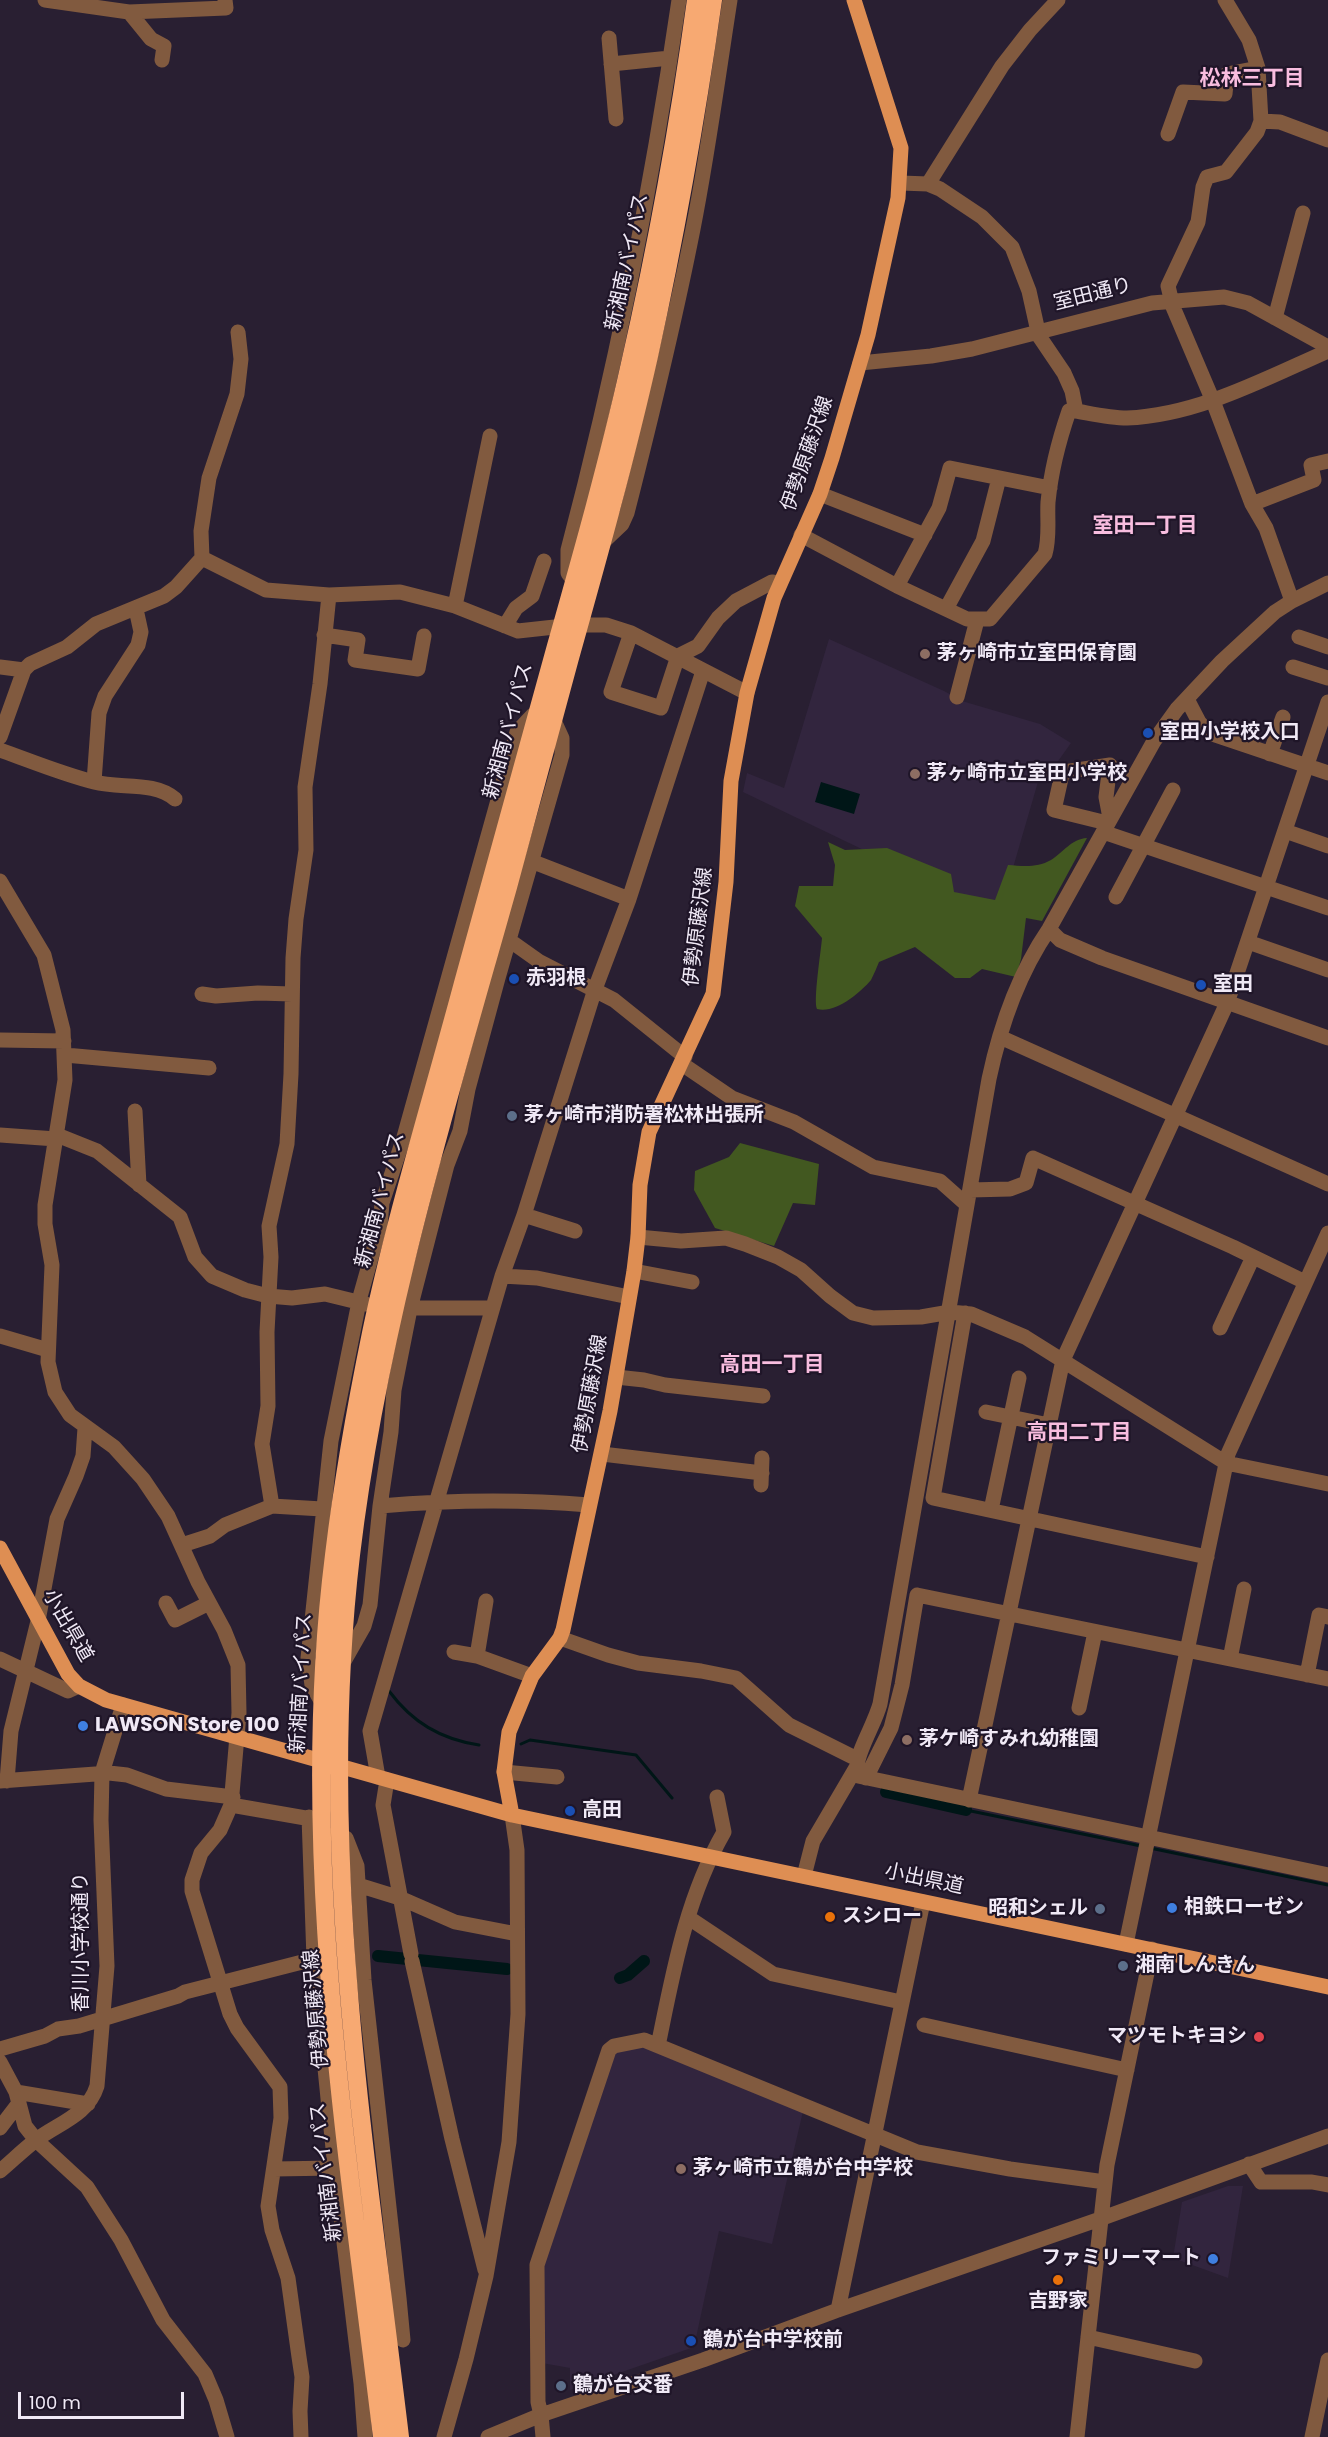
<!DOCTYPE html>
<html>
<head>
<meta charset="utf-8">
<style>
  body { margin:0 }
  #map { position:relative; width:1328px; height:2437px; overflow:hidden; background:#291f32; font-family:Poppins,sans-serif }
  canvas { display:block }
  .scale { position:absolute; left:18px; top:2392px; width:166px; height:27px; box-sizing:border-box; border:3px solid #f0e9f6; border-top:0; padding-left:8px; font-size:18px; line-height:21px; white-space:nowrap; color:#f0e9f6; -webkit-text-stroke:4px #1f1528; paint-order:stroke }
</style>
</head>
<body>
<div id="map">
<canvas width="1328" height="2437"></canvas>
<div class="scale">100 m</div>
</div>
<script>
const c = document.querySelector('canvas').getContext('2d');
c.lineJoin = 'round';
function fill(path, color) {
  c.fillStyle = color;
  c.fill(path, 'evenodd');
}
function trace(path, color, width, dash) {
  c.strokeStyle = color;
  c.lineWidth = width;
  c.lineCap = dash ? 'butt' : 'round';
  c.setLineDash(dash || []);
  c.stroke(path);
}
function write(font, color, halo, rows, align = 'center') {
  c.font = font + ' Poppins,"Noto Sans JP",sans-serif';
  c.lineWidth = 4.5;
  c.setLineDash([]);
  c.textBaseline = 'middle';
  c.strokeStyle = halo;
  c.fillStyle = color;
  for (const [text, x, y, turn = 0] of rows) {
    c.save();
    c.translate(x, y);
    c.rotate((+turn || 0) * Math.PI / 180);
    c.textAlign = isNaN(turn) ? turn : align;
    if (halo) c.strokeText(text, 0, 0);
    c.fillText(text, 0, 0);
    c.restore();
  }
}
fill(new Path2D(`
  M 829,639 L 944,691 L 962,701 L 1040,724 L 1071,743 L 1051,771 L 1040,775 L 1001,909 L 947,890 L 743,792 L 747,773 L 784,788 Z
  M 645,2044 L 804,2107 L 772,2244 L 719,2231 L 694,2347 L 570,2390 L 570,2368 L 542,2363 L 541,2265 L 611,2052 Z
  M 1228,2186 L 1243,2186 L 1228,2278 L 1173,2258 L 1182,2202 Z`), '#32253e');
fill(new Path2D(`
  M 1087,838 L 1042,921 L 1026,918 L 1021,959 L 1016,977 L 982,969 L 970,978 L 955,978 L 915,947 L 879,962 C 877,967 874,974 871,980 C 860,993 835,1014 817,1009 C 813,1001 821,951 822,938 L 795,906 L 799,886 L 833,886 L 835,865 L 828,842 L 845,850 L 887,848 L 951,874 L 954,892 L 995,900 L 1008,865 C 1023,866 1037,868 1051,860 C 1064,852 1071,839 1087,838 Z
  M 740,1143 L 819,1164 L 815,1205 L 793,1203 L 774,1246 L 715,1228 L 694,1190 L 695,1171 L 729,1157 Z`), '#425820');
fill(new Path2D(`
  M 821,782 L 860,794 L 854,814 L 815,802 Z`), '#001617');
trace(new Path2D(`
  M 389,1691 C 412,1722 440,1739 479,1745
  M 521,1744 L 530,1740 L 636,1755 L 672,1798
  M 966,1810 L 1141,1846
  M 1150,1848 L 1328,1885`), '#001617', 3);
trace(new Path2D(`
  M 886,1792 L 966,1810
  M 378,1956 L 507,1969
  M 620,1978 L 628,1975 L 644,1961`), '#001617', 12);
trace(new Path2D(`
  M 45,0 L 129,12 L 151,39 L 164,46 L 162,60
  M 1225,0 L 1249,40 L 1258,68 L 1261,121 L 1257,132 L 1226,172 L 1207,177 L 1203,187 L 1198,222 L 1168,286 L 1173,307 L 1213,401 L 1252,504 L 1266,528 L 1292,601
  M 129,12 L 226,8 L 225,0
  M 609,38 L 616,119
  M 611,64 L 670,58
  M 1261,121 L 1280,122 L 1328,140
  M 1168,134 L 1183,92 L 1225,94 L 1227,74 L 1258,68
  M 928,184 L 1002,66 L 1030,30 L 1058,0
  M 1275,318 L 1303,213
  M 860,363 L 931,356 L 972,349 L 1152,303 L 1224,297 L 1248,303 L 1328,347
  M 1076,411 C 1093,414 1110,418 1127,418 C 1198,415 1264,379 1328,351
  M 820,494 L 925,535
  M 1252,504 L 1314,480 L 1311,465 L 1328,461
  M 801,535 L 897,586 L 967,619 L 990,619 L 1045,554 C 1050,537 1047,520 1048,502 C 1051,471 1059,440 1069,411 L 1076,411 L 1072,391 L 1064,373 L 1039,336 L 1029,291 L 1012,247 L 982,217 L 940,189 L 928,184 L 901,183
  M 602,543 L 622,524 L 627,513 C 651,419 674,325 693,229 C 708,153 718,77 730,0
  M 202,558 L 266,590 L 329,595 L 400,592 L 455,606 L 518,631 L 573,625 L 606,625 L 631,633 L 747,693
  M 897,586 L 939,508 L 950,468 L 1050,488
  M 579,588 L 568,573 L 568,550 C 616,369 652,185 679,0
  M 455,606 L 490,436
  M 946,609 L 983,541 L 999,478
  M 505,626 L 516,608 L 532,596 L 544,561
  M 631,633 L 611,692 L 661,708 L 678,656 L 698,646 L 718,618 L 736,601 L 772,582 L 779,583
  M 324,635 L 358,640 L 355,660 L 418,669 L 424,636
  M 1299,637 L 1328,647
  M 0,667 L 24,670
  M 1293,667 L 1328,678
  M 957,697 L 977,620
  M 1187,699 L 1199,722 L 1209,733 L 1328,773
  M 0,737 L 24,670 L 30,664 L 67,647 L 96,624 L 164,596 L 176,587 L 202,558 L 201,531 L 209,478 L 237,394 L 241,359 L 238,332
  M 0,750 C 31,761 62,774 94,782 C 120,789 154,781 175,799
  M 1270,754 L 1283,717
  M 1062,774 L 1054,810 L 1107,823
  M 1044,775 L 1110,765 L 1106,797 L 1110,818
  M 94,782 L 99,713 L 105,696 L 138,645 L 141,632 L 136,609
  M 1285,831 L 1328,846
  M 1103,832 L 1328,908
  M 531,861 L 629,899
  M 0,881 L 44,955 L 63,1030 L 65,1080 L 45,1205 L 45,1224 L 52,1265 L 48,1362 L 55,1392 L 70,1415 L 114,1447 L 143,1479 L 168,1516 L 198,1582 L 224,1630 L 238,1665 L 239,1713 L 231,1805 L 220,1830 L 201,1853 L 192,1880 L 192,1891 L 230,2014 L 237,2028 L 280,2087 L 281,2118 L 268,2206 L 272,2230 L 288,2278 L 299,2357 L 302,2377 L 300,2411 L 301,2437
  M 1116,897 L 1173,790
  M 1049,929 L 1060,940 L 1102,958 L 1328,1038
  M 509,940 L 540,962 L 614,1000 L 685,1057
  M 1248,942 L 1328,970
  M 202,994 L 216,996 L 258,993 L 292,994
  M 1000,1037 L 1328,1184
  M 0,1040 L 64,1041
  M 65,1055 L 209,1068
  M 682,1064 L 732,1098 L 794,1122 L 873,1167 L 940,1181 L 967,1205
  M 135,1111 L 139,1185
  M 0,1135 L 56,1139
  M 57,1135 L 97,1151 L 180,1217 L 195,1257 L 212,1276 L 245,1290 L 268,1296 L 292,1298 L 325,1294 L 366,1304
  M 970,1190 L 1010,1189 L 1026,1183 L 1033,1158 L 1233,1247 L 1305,1282
  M 524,1215 L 575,1231
  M 638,1237 L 681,1241 L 726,1238 L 745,1244 L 778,1257 L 801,1270 L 830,1296 L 853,1313 L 873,1318 L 921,1317 L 950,1312 L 971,1314 L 1025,1337 L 1226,1463 L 1328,1484
  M 634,1271 L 692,1282
  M 502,1276 L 537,1278 L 629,1297
  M 402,1308 L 492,1308
  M 965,1313 L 933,1498 L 1207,1557
  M 1220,1328 L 1253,1257
  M 0,1336 L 48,1350
  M 616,1377 L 644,1380 L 665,1385 L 763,1396
  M 986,1412 L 1049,1425
  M 602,1454 L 762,1473
  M 761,1485 L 762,1458
  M 272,1506 L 262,1444 L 268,1406 L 267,1332 L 271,1257 L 269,1226 L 287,1144 L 291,1074 L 293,958 L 296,919 L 306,850 L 305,787 L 320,684 L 329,595
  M 380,1506 C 449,1500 520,1499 589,1505
  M 991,1510 L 1019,1378
  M 182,1545 L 210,1536 L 225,1525 L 272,1506 L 322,1509
  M 166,1603 L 175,1620 L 209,1603
  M 560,1638 L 608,1655 L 638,1663 L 701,1671 L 736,1678 L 789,1725 L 857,1759
  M 454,1652 L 477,1656 L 532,1676
  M 477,1656 L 486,1601
  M 0,1659 L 68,1691 L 79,1686
  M 1230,1659 L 1244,1589
  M 343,1663 L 364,1626 L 370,1605 L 380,1506 L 391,1432 L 394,1390 L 410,1309 L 447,1165 L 460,1131 L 468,1089 L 498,978 L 562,755 L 562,738 L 551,714
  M 1307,1675 L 1319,1615 L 1328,1617
  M 324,1706 L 312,1685 L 308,1658 L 331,1441 L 360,1297 L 380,1226 L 382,1203 L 404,1137 L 517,732 L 533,715 L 542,710
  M 1079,1708 L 1095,1632
  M 504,1772 L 557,1777
  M 858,1776 L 1328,1875
  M 378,1777 L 370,1731 L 502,1276 L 524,1215 L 595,989 L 629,899 L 703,671
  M 866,1778 L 891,1728 L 902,1685 L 917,1595 L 1328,1679
  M 387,1780 L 383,1805 L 411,1954
  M 0,1781 L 109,1773 L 127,1775 L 166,1789 L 233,1797
  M 7,1781 L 11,1731 L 38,1621 L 57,1519 L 76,1476 L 83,1456 L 85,1428
  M 969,1800 L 1063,1360 L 1227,1003 L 1328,702
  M 231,1805 L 317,1820
  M 309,1817 L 314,1959 L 335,2168 L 361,2383 L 378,2405
  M 335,1834 L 346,1838 L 357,1866 L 364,1980 L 399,2298 L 380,2307
  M 804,1876 L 813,1841 L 857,1766 C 858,1750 875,1723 880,1704 L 989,1079 C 1000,1027 1019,973 1049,929 L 1154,741 L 1177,709 L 1222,661 L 1275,612 L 1292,601 L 1328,583
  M 358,1885 L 400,1898 L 455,1922 L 517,1934
  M 689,1918 L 773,1974 L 901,2002
  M 1126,1944 L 1228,1454 L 1328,1233
  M 412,1961 L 452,2139 L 485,2270
  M 924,2025 L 1127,2070
  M 658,2046 C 673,1973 686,1898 724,1832 L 717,1797
  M 0,2049 L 45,2036 L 58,2029 L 79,2026 L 178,1996 L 185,1992 L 314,1959
  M 0,2062 L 16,2092 L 25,2126 L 36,2140 L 87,2187 L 121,2240 L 163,2320 L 205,2374 L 216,2400 L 227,2437
  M 16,2092 L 88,2104
  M 0,2128 L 19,2103
  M 1249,2164 L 1261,2182 L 1312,2182 L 1328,2185
  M 274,2169 L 335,2168
  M 0,2171 C 12,2161 23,2150 36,2140 C 59,2123 88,2115 97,2086 L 107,1966 L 101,1820 L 102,1773 L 123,1705
  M 399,2298 L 403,2340
  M 838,2310 L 923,1902
  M 1088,2337 L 1195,2361
  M 361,2383 L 365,2437
  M 444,2437 L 466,2359 L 486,2276 L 509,2142 L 518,2014 L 517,1850 L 512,1815
  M 488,2437 L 541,2415 L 703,2360 L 838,2310 L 1100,2219 L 1328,2136
  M 543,2437 L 541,2415 L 538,2402 L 537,2265 L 609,2050 L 614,2046 L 644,2040 L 917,2152 L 1010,2169 L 1105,2182
  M 1077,2437 L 1107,2165 L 1152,1949
  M 1312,2437 L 1328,2360`), '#815a3f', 15);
trace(new Path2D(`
  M 0,1548 L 68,1674 L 79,1686 L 106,1700 L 512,1815 L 1328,1987
  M 512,1815 L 504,1772 L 509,1732 L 532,1676 L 560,1638 L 563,1630 L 610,1411 L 634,1271 L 638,1237 L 640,1185 L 649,1132 L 713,994 L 726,882 L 731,781 L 747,693 L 774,598 L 820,494 L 832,458 L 868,335 L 898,198 L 901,148 L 854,0`), '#de8e53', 15);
trace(new Path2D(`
  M 382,2437 C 347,2145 297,1849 334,1555 C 343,1480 356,1406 371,1333 C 396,1215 432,1099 463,983 C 494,871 525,758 556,646 C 582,554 608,462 629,368 C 657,246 679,124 696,0
  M 400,2437 C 365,2144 316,1850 351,1555 C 378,1327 446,1107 508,887 C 529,811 549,734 570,658 C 598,558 626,458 649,356 C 675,238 696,120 713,0`), '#f7a972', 18);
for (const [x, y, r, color] of [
  [925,654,6,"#8d6e63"],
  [1148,733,6,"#1a4fb4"],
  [915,774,6,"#8d6e63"],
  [514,979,6,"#1a4fb4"],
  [1201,985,6,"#1a4fb4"],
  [512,1116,6,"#5c6f8a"],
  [83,1726,6,"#3f7fe0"],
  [907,1740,6,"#8d6e63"],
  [570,1811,6,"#1a4fb4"],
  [1172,1908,6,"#3f7fe0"],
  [1100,1909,6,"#5c6f8a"],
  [830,1917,6,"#e8710a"],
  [1123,1966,6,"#5c6f8a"],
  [1259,2037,6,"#e0444e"],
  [681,2169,6,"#8d6e63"],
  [1213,2259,6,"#3f7fe0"],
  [1058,2280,6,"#e8710a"],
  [691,2341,6,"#1a4fb4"],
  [561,2386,6,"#5c6f8a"]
]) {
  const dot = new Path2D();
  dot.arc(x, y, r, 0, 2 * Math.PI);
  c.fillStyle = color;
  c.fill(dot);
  trace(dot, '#1f1528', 2);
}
write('20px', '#f0e9f6', '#1f1528', [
  ["新湘南バイパス",628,262,-78],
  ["室田通り",1093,295,-14],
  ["伊勢原藤沢線",808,454,-71],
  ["新湘南バイパス",509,731,-75],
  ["伊勢原藤沢線",699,927,-83],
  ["新湘南バイパス",381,1200,-75],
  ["伊勢原藤沢線",591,1394,-80],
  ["小出県道",67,1626,60],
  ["新湘南バイパス",302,1683,-87],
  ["小出県道",924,1880,12],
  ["香川小学校通り",82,1942,-90],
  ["伊勢原藤沢線",317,2009,-95],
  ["新湘南バイパス",327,2172,-97]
]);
write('bold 20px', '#f0e9f6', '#1f1528', [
  ["茅ヶ崎市立室田保育園",937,654],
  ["室田小学校入口",1160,733],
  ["茅ヶ崎市立室田小学校",927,774],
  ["赤羽根",526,979],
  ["室田",1213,985],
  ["茅ヶ崎市消防署松林出張所",524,1116],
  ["LAWSON Store 100",95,1726],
  ["茅ケ崎すみれ幼稚園",919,1740],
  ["高田",582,1811],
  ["相鉄ローゼン",1184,1908],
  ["昭和シェル",1088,1909,"right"],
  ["スシロー",842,1917],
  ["湘南しんきん",1135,1966],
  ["マツモトキヨシ",1247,2037,"right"],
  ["茅ヶ崎市立鶴が台中学校",693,2169],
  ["ファミリーマート",1201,2259,"right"],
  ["吉野家",1058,2302,"center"],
  ["鶴が台中学校前",703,2341],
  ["鶴が台交番",573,2386]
], 'left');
write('bold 21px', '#f8bddf', '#1f1528', [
  ["松林三丁目",1252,80],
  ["室田一丁目",1145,527],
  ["高田一丁目",772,1366],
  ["高田二丁目",1079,1434]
]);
</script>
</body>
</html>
